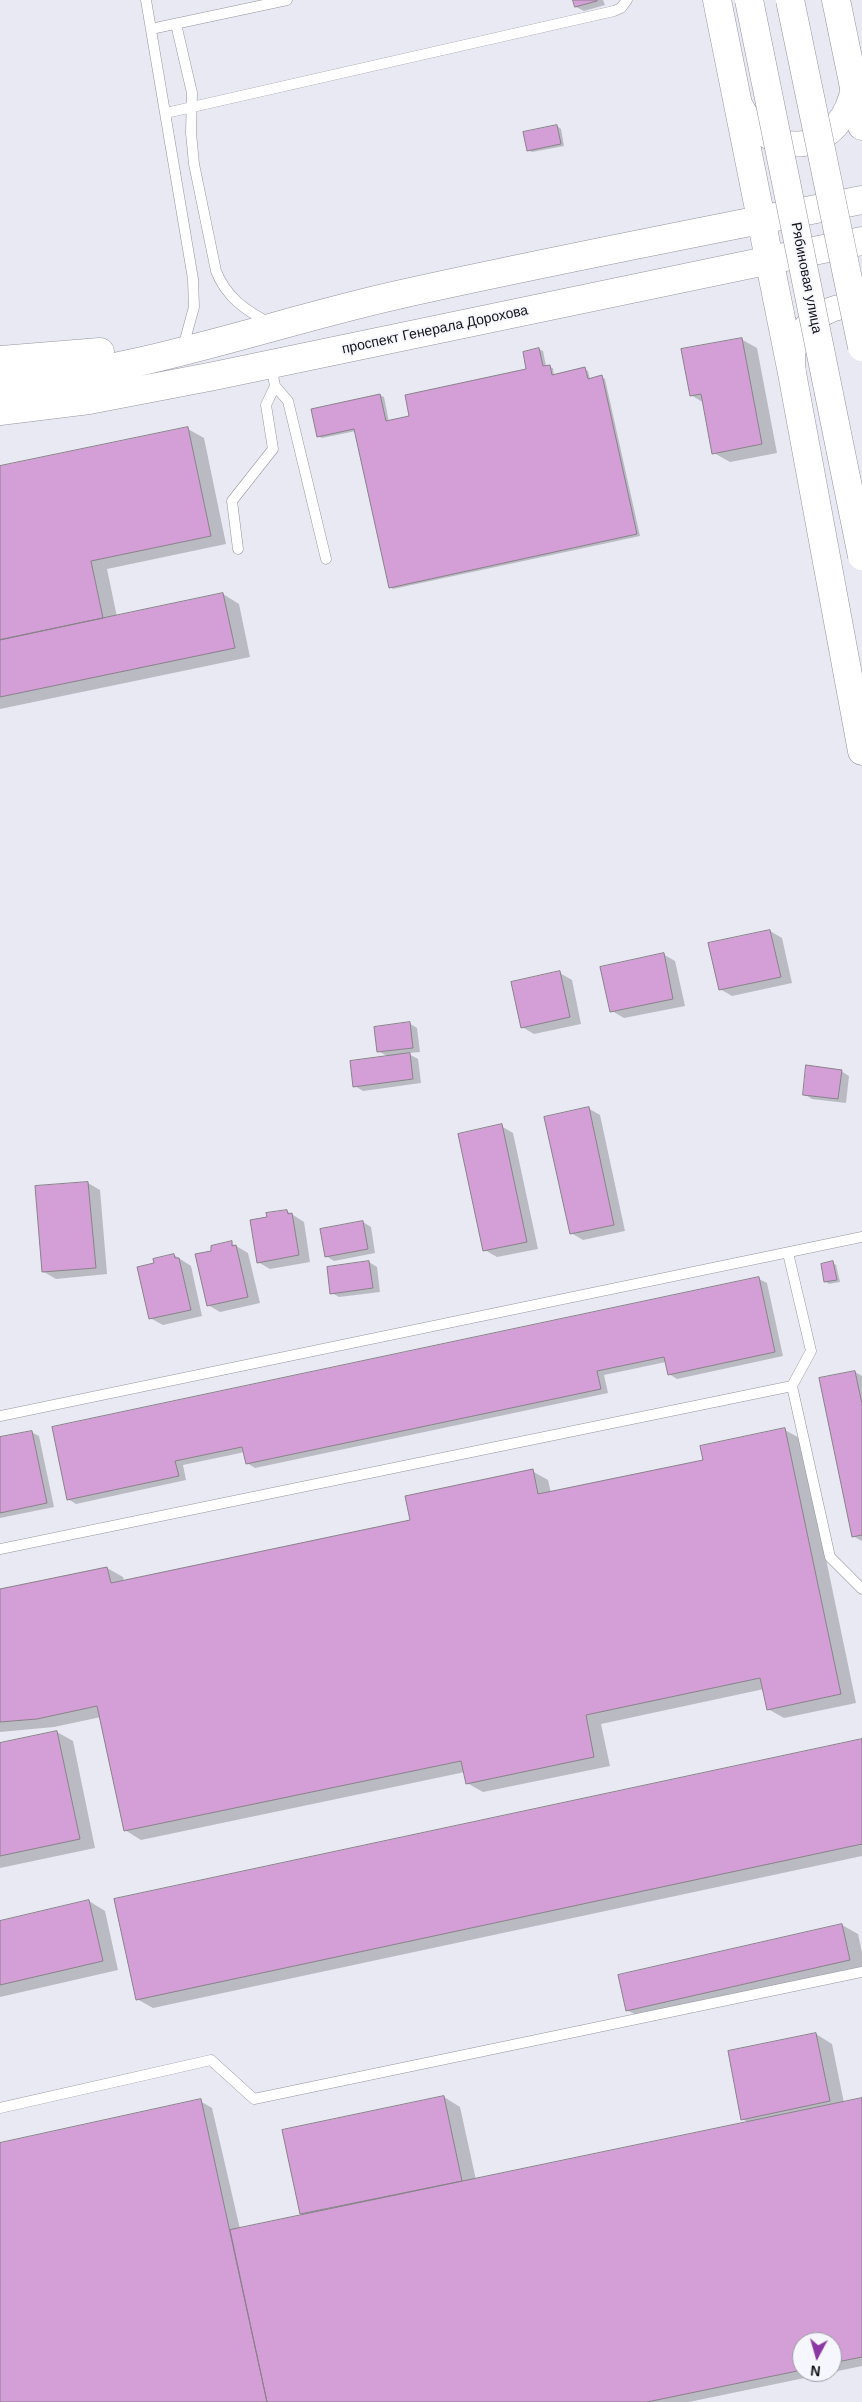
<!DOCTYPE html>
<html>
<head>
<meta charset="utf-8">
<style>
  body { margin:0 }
  #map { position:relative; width:862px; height:2402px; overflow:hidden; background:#e8e9f3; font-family:Helvetica,sans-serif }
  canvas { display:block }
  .north { position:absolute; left:792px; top:2332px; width:50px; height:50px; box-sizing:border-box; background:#f6f6fe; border:1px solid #9c9ca2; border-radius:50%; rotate:186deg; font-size:14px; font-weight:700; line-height:20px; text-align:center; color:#141418 }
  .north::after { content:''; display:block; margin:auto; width:18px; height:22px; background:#8c37a5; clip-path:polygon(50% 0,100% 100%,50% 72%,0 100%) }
</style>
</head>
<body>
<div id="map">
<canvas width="862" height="2402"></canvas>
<div class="north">N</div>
</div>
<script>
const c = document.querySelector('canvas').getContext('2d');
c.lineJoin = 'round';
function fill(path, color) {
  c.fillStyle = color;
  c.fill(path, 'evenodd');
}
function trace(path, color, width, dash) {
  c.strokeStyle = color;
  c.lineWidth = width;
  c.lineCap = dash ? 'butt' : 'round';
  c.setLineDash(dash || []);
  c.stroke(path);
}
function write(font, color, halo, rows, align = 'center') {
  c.font = font + ' Helvetica,sans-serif';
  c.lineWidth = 4;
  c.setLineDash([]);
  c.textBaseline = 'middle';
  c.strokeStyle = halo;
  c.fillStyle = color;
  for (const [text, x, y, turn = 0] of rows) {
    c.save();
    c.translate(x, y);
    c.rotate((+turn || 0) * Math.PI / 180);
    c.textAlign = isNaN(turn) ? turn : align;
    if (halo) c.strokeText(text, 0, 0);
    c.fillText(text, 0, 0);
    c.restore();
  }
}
fill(new Path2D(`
  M 574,0 L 603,0 L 605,5 L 584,11 L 576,7 Z
  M 557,126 L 561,129 L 564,146 L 532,152 L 528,150 Z
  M 741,339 L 757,348 L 777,453 L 730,462 L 714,453 L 704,403 L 691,395 Z
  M 539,349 L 543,351 L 546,366 L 553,368 L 554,375 L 585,369 L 588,371 L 590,379 L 602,377 L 605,379 L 640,536 L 393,589 L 390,587 L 356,431 L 322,438 L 318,436 L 380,395 L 384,397 L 389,422 L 410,417 L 528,370 Z
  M 188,429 L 204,438 L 226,544 L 107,569 L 117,617 L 223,594 L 239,604 L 250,657 L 0,709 L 0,468 Z
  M 770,931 L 782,938 L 792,983 L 732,996 L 720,989 Z
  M 663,954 L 675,961 L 685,1006 L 624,1018 L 612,1011 Z
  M 560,973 L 572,980 L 581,1024 L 534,1034 L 522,1027 Z
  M 409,1023 L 417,1028 L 420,1052 L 407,1053 L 418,1059 L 421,1083 L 363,1091 L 355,1086 L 389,1057 L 378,1051 Z
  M 841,1071 L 849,1076 L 846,1103 L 812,1099 L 804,1094 Z
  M 588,1108 L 600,1115 L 625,1231 L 583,1240 L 571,1233 Z
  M 501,1126 L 513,1133 L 538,1249 L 497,1257 L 485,1250 Z
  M 88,1183 L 100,1190 L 107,1274 L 56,1279 L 44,1272 Z
  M 287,1211 L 304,1222 L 310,1262 L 270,1269 L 258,1262 L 268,1218 Z
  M 363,1222 L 371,1227 L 375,1253 L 334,1261 L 326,1256 Z
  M 231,1243 L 248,1253 L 260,1303 L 220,1312 L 208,1305 Z
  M 174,1255 L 191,1266 L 202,1316 L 163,1325 L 150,1318 Z
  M 369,1262 L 377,1267 L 380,1292 L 339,1297 L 332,1293 Z
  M 833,1263 L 836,1265 L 840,1282 L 829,1284 L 826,1282 Z
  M 759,1279 L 767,1283 L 783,1356 L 677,1379 L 669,1374 L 666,1362 L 604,1375 L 608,1393 L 255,1468 L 247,1463 L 245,1452 L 183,1465 L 186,1480 L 76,1504 L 68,1499 L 53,1428 Z
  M 855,1372 L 862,1376 L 862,1541 L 853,1536 Z
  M 785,1430 L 801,1439 L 856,1703 L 784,1718 L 768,1709 L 764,1689 L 601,1724 L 610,1766 L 483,1792 L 467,1783 L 465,1772 L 141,1840 L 125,1830 L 101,1717 L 54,1727 L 0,1732 L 0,1591 L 107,1568 L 123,1577 L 124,1582 L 412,1521 L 532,1471 L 548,1480 L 551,1493 L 704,1461 Z
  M 31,1432 L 39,1436 L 54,1507 L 0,1518 L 0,1438 Z
  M 57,1732 L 73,1741 L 95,1848 L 0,1868 L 0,1744 Z
  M 862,1740 L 862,1856 L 153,2008 L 137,1999 Z
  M 89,1901 L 105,1911 L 118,1970 L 0,1997 L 0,1922 Z
  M 842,1925 L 858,1934 L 862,1952 L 862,1969 L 643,2019 L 627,2010 Z
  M 816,2034 L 832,2044 L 844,2103 L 862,2099 L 862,2366 L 689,2402 L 0,2402 L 0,2144 L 200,2101 L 212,2108 L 240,2229 L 305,2216 L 301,2213 L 444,2097 L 460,2107 L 476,2180 L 750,2123 L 742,2119 L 729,2052 ZM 802,2342 L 832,2342 L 832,2372 L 802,2372 Z`), '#0003');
const building = new Path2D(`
  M 573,0 L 597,0 L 597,1 L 575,7 Z
  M 557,125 L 561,144 L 527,151 L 523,132 Z
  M 742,338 L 762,444 L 712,454 L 701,394 L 690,396 L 681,349 Z
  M 539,348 L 543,366 L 550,365 L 552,375 L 585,367 L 588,379 L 602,375 L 637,534 L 389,588 L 354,429 L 317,437 L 311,409 L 380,394 L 386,421 L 409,416 L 405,395 L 526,369 L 523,352 Z
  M 188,427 L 211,536 L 91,561 L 103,618 L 0,640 L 0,466 Z
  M 223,593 L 235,648 L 0,697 L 0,640 Z
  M 770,930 L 781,977 L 719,990 L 708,943 Z
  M 664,953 L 673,999 L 610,1012 L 600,967 Z
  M 560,971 L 570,1017 L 521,1028 L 511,982 Z
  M 410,1022 L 413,1048 L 377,1052 L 374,1027 Z
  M 410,1053 L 413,1079 L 353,1087 L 350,1061 Z
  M 806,1065 L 842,1070 L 838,1099 L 803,1095 Z
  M 589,1107 L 614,1225 L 570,1234 L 544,1117 Z
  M 502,1124 L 527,1242 L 483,1251 L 458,1134 Z
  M 88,1182 L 96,1268 L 42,1272 L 35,1186 Z
  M 287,1210 L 288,1214 L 292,1213 L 299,1255 L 257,1263 L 250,1220 L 267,1217 L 266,1213 Z
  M 363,1221 L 368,1249 L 325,1257 L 320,1229 Z
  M 232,1241 L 232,1246 L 236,1245 L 248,1297 L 207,1306 L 195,1254 L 211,1251 L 211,1246 Z
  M 174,1254 L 175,1258 L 179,1258 L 191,1310 L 149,1319 L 137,1267 L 154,1263 L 153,1259 Z
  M 369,1261 L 373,1288 L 330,1294 L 327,1267 Z
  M 833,1261 L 837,1280 L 824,1282 L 821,1264 Z
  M 759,1277 L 775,1352 L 668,1375 L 664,1357 L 597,1371 L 601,1389 L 246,1464 L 242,1447 L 175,1461 L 179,1476 L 67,1500 L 52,1427 Z
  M 855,1371 L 862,1404 L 862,1535 L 852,1537 L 819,1378 Z
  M 785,1428 L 841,1694 L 767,1710 L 760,1678 L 586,1715 L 594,1757 L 466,1784 L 461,1761 L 124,1831 L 97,1706 L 37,1719 L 0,1722 L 0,1589 L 107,1567 L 111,1583 L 410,1520 L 405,1496 L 533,1469 L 538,1494 L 703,1460 L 700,1446 Z
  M 32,1431 L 47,1503 L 0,1513 L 0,1437 Z
  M 57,1731 L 80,1839 L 0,1856 L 0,1743 Z
  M 862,1739 L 862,1844 L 136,2000 L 114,1899 Z
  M 89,1900 L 103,1961 L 0,1985 L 0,1921 Z
  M 842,1924 L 850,1960 L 626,2011 L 618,1975 Z
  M 816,2033 L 830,2101 L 741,2120 L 728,2051 Z
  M 444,2096 L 462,2181 L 300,2214 L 282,2130 Z
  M 862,2098 L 862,2357 L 832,2363 L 832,2342 L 802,2342 L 802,2370 L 647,2402 L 267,2402 L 230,2230 Z
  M 201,2099 L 267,2402 L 0,2402 L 0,2143 Z`);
fill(building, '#d49ed7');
trace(building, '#898289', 1);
const service = new Path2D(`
  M 146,0 L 193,279 L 194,307 L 185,340
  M 176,24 L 192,93 L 191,133 L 194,164 L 216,271 C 226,297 246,311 270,323
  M 151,29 L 287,0
  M 166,113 L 614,11 L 621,8 L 627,0
  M 275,386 L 288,401 L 326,559
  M 238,549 L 232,501 L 273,449 L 266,405 L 275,386 L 271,365
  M 788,1253 L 811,1351 L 792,1386 L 830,1557 L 862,1589
  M 0,1416 L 862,1237
  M 0,1549 L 792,1386
  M 0,2108 L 211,2060 L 254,2099 L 862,1972`);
const tertiary = new Path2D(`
  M 739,103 C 770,166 844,154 854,84
  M 793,371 C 793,365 792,358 793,352 C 799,324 833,299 862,308`);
const secondary = new Path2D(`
  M 717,0 L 792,373 L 862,751
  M 836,0 L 862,126
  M 0,360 L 100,352
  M 0,383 C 132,375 265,325 393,296 C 549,261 706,231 862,200
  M 0,411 L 89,400 L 214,376 L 862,241`);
trace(service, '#95959f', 11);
trace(tertiary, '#95959f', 26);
trace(secondary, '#95959f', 29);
trace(service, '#fff', 10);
trace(tertiary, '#fff', 25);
trace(secondary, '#fff', 28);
const secondaryBridge = new Path2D(`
  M 749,0 L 862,556
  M 790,0 L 862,347`);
trace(secondaryBridge, '#95959f', 29, []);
trace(secondaryBridge, '#fff', 28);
write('14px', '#141418', '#f6f6fe', [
  ["Рябиновая улица",806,278,79],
  ["проспект Генерала Дорохова",435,330,-12]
]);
</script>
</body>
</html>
